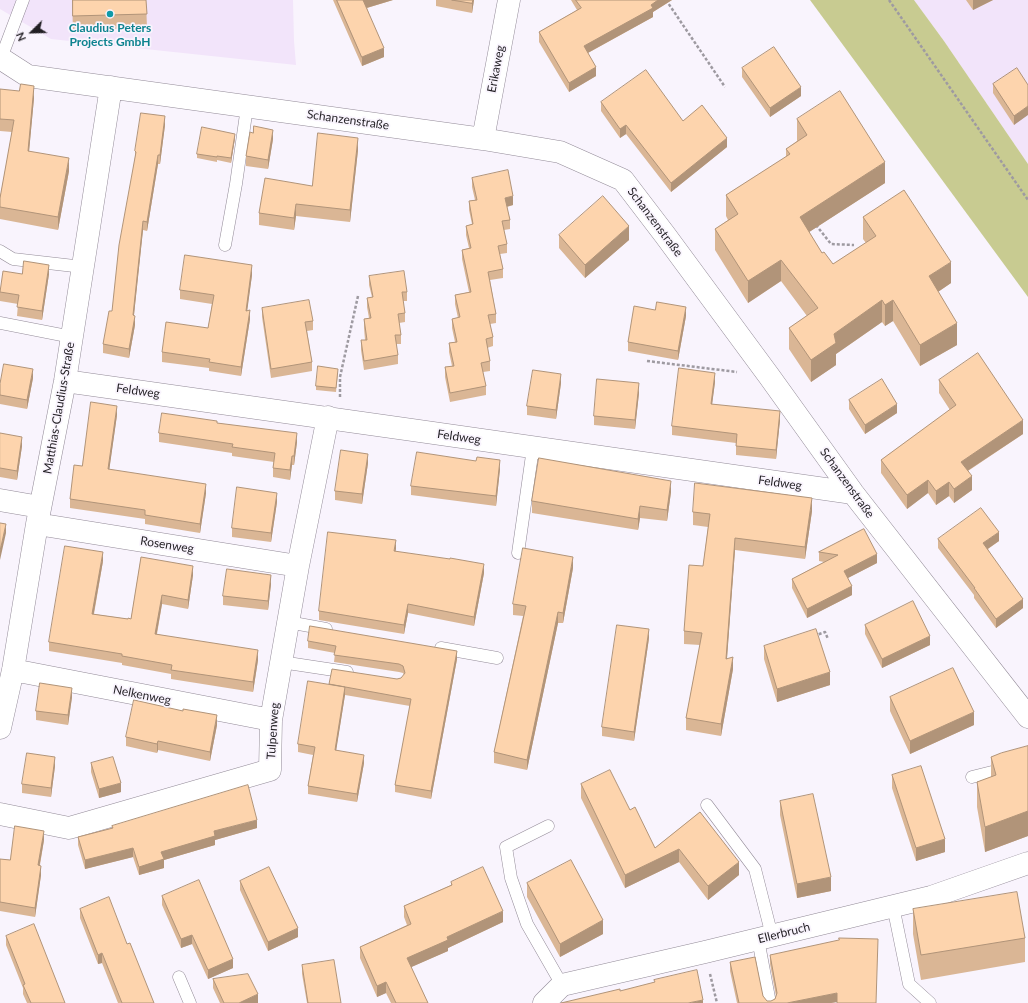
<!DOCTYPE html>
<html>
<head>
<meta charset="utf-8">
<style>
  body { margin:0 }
  #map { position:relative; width:1028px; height:1003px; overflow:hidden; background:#f9f4fd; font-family:Lato,sans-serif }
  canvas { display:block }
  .north { position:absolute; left:12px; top:12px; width:40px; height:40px; -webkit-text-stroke:3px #f9f4fd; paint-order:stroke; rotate:247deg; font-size:11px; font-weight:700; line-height:16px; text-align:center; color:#221f24 }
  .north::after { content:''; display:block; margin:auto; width:14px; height:18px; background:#221f24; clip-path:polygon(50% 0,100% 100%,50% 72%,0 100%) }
</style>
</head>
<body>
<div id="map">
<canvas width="1028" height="1003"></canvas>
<div class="north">N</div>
</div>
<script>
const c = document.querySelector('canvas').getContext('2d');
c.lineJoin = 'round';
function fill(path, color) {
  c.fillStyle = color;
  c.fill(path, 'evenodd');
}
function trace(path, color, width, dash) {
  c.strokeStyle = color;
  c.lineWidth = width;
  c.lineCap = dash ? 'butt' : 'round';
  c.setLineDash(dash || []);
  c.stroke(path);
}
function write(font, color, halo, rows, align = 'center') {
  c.font = font + ' Lato,sans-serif';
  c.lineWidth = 3.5;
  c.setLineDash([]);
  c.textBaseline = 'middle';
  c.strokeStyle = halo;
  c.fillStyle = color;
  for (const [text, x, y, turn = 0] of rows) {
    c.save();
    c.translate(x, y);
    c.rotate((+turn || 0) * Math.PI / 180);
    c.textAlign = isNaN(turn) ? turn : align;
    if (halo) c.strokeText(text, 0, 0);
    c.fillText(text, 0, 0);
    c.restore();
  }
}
fill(new Path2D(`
  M 0,0 L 293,0 L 294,41 L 296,65 L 51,39 L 0,9 Z
  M 914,0 L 1028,0 L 1028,164 L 944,41 Z`), '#f2e4fa');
fill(new Path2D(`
  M 810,0 L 914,0 L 944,41 L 1028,164 L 1028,297 Z`), '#c8cb91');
const service = new Path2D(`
  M 0,61 L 23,0
  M 225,245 L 236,184 L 247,107
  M 0,251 L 13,259 L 83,267
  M 0,323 L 72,337
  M 518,553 L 533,448
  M 288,622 L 326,629
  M 441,648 L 497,658
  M 281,662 L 347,672
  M 972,777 L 1028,763
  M 707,805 L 755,869 L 772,936
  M 548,826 L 506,847 L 511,878 L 527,924 L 562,985
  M 893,906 L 909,984 L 930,1003
  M 758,939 L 770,1003
  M 179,977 L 190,1003`);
const minor = new Path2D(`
  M 0,58 L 28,76 L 483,139 L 560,152 L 623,180 L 665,235 L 769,376 L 853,493 L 1028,717
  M 483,139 L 509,0
  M 65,381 C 328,417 590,456 853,493
  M 0,500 L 40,507
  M 37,524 L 298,566
  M 13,670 L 271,720
  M 0,728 L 13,670 L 37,524 L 65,381 L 111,87
  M 0,814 L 69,828 L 270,770 L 271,720 L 298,566 L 328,417
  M 544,1003 L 562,985 L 705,952 L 931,897 L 1028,863`);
trace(service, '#938b98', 13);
trace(minor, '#938b98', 23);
trace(new Path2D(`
  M 666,0 L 725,87
  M 889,0 L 1028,200
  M 816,225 L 831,244 L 854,245
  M 647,361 L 737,372
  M 340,397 L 340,377 L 358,296
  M 814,636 L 825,632 L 828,639
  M 710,974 L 717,1003`), '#9e9aa1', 2.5, [3, 2]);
trace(service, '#fff', 12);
trace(minor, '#fff', 22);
fill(new Path2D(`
  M 72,0 L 146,0 L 147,28 L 73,30 Z
  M 333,0 L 393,0 L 367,8 L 384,57 L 362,66 Z
  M 436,0 L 474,0 L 472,13 L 436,6 Z
  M 571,0 L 672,0 L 653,12 L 653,17 L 588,53 L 596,76 L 569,92 L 539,42 L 539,32 L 577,10 Z
  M 966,0 L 993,0 L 973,10 Z
  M 742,68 L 801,96 L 770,117 L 742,77 Z
  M 993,84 L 1028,85 L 1014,125 L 993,93 Z
  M 0,89 L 34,98 L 29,151 L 69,171 L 58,230 L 0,219 L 0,198 L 12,132 L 0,131 Z
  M 601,102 L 683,121 L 727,147 L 671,192 L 626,134 L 620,138 L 601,111 Z
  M 797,119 L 885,183 L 809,232 L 822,253 L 833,264 L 866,243 L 863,239 L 863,217 L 951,283 L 938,292 L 957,345 L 920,366 L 893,321 L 885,326 L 882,322 L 836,354 L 836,365 L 811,382 L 789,349 L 789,328 L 807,316 L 781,281 L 748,303 L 715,250 L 715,229 L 728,220 L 726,216 L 726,195 L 786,157 L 786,149 L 797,141 Z
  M 165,125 L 160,164 L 158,164 L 147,231 L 143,230 L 134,315 L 135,325 L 129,358 L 103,353 L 103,344 L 112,311 L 135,157 L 135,151 Z
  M 235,138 L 231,163 L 217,160 L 217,162 L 197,158 L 197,154 Z
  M 273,139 L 268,169 L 246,166 L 246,156 Z
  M 358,150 L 350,222 L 296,216 L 294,230 L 259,225 L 259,213 L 312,186 Z
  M 472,178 L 513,205 L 507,207 L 510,220 L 510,229 L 504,230 L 507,244 L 507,253 L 500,254 L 503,269 L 503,278 L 490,280 L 496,314 L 496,323 L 490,324 L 493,337 L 493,346 L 487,348 L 490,361 L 490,371 L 483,372 L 486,386 L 486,395 L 450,402 L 445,377 L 445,367 L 452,366 L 449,352 L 449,343 L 455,342 L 452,328 L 452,319 L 458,318 L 455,304 L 455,295 L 469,292 L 462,259 L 462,250 L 469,248 L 466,235 L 466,226 L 472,224 L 469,210 L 469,201 L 475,200 L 472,187 Z
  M 559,235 L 629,240 L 585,278 L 559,248 Z
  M 22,274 L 49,274 L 42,320 L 17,316 L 18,304 L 0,301 L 0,289 Z
  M 252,275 L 247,310 L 250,319 L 241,376 L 209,371 L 209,368 L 162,362 L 162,352 L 208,328 L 212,304 L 180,299 L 180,290 Z
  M 369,276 L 407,292 L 407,301 L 403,301 L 405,313 L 405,322 L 399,323 L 401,335 L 401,344 L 396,344 L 398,355 L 398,364 L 364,370 L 361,350 L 361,340 L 365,340 L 364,328 L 364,319 L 369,318 L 367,307 L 367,298 L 372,297 L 369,285 Z
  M 262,308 L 313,321 L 313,330 L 307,331 L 312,362 L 312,371 L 271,378 L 262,317 Z
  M 686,316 L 678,360 L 628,351 L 628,342 Z
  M 338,373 L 336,392 L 316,390 L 316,386 Z
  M 33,378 L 27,409 L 0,404 L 0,384 Z
  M 939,380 L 1023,434 L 968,471 L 972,490 L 954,503 L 949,496 L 936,505 L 928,493 L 907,509 L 881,473 L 881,460 L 950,410 L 939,393 Z
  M 715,382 L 712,404 L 780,420 L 776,459 L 736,455 L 736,443 L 672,435 L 672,426 Z
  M 561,383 L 556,419 L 527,415 L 527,406 Z
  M 639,393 L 635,429 L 594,425 L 594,416 Z
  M 849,400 L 897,413 L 865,434 L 849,409 Z
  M 117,415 L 109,470 L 206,493 L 200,533 L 145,524 L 145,519 L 70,508 L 70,499 L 82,466 Z
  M 217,423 L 297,442 L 294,465 L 292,465 L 290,480 L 273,477 L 273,468 L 274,462 L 232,456 L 232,453 L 159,442 L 159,433 Z
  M 0,433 L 22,446 L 17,480 L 0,477 Z
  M 368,463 L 362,504 L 335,500 L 335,491 Z
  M 500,469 L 496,506 L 411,495 L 411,486 Z
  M 671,492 L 667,521 L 640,518 L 638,530 L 532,513 L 532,501 Z
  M 277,502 L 271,542 L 232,537 L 232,528 Z
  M 812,511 L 805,559 L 735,550 L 727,659 L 733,669 L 721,736 L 686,730 L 686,718 L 700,645 L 684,644 L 684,631 L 703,566 L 708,527 L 693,525 L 693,512 Z
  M 864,529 L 877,563 L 848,578 L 852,595 L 807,618 L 792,588 L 792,579 L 824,562 L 819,561 L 819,552 Z
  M 938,539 L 999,541 L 988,549 L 1023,608 L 996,628 L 974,598 L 974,595 L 938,548 Z
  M 396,549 L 395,551 L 484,573 L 474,626 L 408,613 L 404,634 L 319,620 L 319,611 Z
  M 141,557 L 193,575 L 188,609 L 162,604 L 157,634 L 258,660 L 253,692 L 171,679 L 171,674 L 122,665 L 122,663 L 49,651 L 49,642 L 103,561 L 94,614 L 128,619 L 131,619 Z
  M 573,568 L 563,623 L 558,623 L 527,770 L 494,763 L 494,752 L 523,616 L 513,615 L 513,604 Z
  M 271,584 L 268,610 L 223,605 L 223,596 Z
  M 865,625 L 930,645 L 882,668 L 865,634 Z
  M 649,638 L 634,741 L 602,736 L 602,727 Z
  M 308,641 L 457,659 L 431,799 L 395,792 L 395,785 L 410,706 L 345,695 L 336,750 L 364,763 L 357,802 L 308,794 L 308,786 L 313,755 L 298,752 L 298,744 L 329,684 L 397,679 L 401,678 L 404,675 L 403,673 L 399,672 L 334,662 L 335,653 L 308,648 Z
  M 764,646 L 830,685 L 777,702 L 764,659 Z
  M 72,697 L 68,725 L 36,720 L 36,711 Z
  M 890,697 L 974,725 L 910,754 L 890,711 Z
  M 217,725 L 210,761 L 158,750 L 157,753 L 126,746 L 126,737 Z
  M 1028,746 L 1028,836 L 985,852 L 977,807 L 977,782 L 991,777 L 991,757 Z
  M 91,763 L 121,792 L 99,798 L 91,772 Z
  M 55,766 L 51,797 L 22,793 L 22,784 Z
  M 892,775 L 945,852 L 916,861 L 892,788 Z
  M 581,784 L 630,810 L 655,848 L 700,812 L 739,875 L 708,900 L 679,862 L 625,888 L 581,798 Z
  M 780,801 L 831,891 L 797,898 L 780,815 Z
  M 112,826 L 257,828 L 215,840 L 215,845 L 164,860 L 164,868 L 139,875 L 133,857 L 85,869 L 78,845 L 78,837 L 112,828 Z
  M 44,840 L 40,865 L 41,875 L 35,917 L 0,911 L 0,859 L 10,860 Z
  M 240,881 L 298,937 L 268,951 L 240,890 Z
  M 451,882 L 503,922 L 448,948 L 448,951 L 411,967 L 428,1003 L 391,1003 L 386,993 L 377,997 L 360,958 L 360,947 L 407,925 L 404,917 L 404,906 L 451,885 Z
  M 527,883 L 603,934 L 560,957 L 527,897 Z
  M 162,896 L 233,968 L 208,979 L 192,944 L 181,948 L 162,905 Z
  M 80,909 L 154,1003 L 118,1003 L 102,963 L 98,964 L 80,918 Z
  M 913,909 L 1025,938 L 1025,962 L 921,980 L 913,934 Z
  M 6,936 L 65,1003 L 27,1003 L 23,994 L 23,988 L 6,945 Z
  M 770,955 L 837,1002 L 831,1003 L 737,1003 L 730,971 L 730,962 L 767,1001 L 771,1001 L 775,999 L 776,996 L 770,964 Z
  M 302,965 L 341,1003 L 307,1003 L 302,974 Z
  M 213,979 L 258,1003 L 220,1003 L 213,988 Z`), '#dab695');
fill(new Path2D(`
  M 363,0 L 393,0 L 363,9 Z
  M 473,0 L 474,0 L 472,13 L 472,3 Z
  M 658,0 L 672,0 L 653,12 L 653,17 L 584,55 L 584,46 Z
  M 973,0 L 993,0 L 973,10 Z
  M 384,48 L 384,57 L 362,66 L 362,57 Z
  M 596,67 L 596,76 L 569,92 L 569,83 Z
  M 34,86 L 34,98 L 28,163 L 28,151 Z
  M 801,87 L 801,96 L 770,117 L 770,108 Z
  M 1028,106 L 1028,115 L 1014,125 L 1014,116 Z
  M 165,116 L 165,125 L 160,164 L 160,155 Z
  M 626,125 L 626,134 L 620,138 L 620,129 Z
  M 273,130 L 273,139 L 268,169 L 268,160 Z
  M 235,134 L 235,138 L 231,163 L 231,158 Z
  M 358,138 L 358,150 L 350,222 L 350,210 Z
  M 727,138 L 727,147 L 671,192 L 671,183 Z
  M 158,155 L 158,164 L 147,231 L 147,222 Z
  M 69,158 L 69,171 L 58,230 L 58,217 Z
  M 885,162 L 885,183 L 800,238 L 800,217 Z
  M 513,196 L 513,205 L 505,207 L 505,198 Z
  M 296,204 L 296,216 L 294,230 L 294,218 Z
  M 143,221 L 143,230 L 133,324 L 133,315 Z
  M 629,226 L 629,240 L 585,278 L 585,265 Z
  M 781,260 L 781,281 L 748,303 L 748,281 Z
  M 951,262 L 951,283 L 929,298 L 929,276 Z
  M 49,265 L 49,274 L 42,320 L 42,311 Z
  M 252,265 L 252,275 L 246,320 L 246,311 Z
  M 882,300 L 882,322 L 836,354 L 836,365 L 811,382 L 811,360 L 834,334 Z
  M 893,300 L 893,321 L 885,326 L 885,305 Z
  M 686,307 L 686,316 L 678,360 L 678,351 Z
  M 250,310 L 250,319 L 241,376 L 241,367 Z
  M 135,316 L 135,325 L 129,358 L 129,349 Z
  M 957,323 L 957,345 L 920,366 L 920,345 Z
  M 33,369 L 33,378 L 27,409 L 27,400 Z
  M 715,373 L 715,382 L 711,413 L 711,404 Z
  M 561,374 L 561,383 L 556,419 L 556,410 Z
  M 639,383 L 639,393 L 635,429 L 635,420 Z
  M 897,404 L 897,413 L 865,434 L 865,425 Z
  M 117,406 L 117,415 L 108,479 L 108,469 Z
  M 780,411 L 780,420 L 776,459 L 776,450 Z
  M 1023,420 L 1023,434 L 961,475 L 961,462 Z
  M 297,433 L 297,442 L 294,465 L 294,456 Z
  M 22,437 L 22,446 L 17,480 L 17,471 Z
  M 368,454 L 368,463 L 362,504 L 362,494 Z
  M 292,456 L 292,465 L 290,480 L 290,470 Z
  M 500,460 L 500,469 L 496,506 L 496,496 Z
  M 972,476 L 972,490 L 954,503 L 954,489 Z
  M 928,480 L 928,493 L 907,509 L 907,495 Z
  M 671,481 L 671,492 L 667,521 L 667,510 Z
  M 949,482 L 949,496 L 936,505 L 936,491 Z
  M 206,484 L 206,493 L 200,533 L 200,524 Z
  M 277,493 L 277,502 L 271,542 L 271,533 Z
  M 812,498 L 812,511 L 805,559 L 805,547 Z
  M 640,506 L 640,518 L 638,530 L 638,519 Z
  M 6,524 L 6,533 L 0,560 L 0,551 Z
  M 999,532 L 999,541 L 983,552 L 983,543 Z
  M 735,538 L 735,550 L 726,671 L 726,659 Z
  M 396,540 L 396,549 L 394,560 L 394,551 Z
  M 103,552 L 103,561 L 92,623 L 92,614 Z
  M 877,554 L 877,563 L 844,580 L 844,571 Z
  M 573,557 L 573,568 L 563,623 L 563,613 Z
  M 484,564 L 484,573 L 474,626 L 474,617 Z
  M 193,566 L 193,575 L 188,609 L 188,600 Z
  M 271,575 L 271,584 L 268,610 L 268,601 Z
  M 852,586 L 852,595 L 807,618 L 807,609 Z
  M 162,595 L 162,604 L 155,643 L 155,634 Z
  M 1023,599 L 1023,608 L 996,628 L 996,619 Z
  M 408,604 L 408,613 L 404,634 L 404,625 Z
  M 558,612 L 558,623 L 527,770 L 527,760 Z
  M 649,629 L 649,638 L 634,741 L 634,732 Z
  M 930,636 L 930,645 L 882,668 L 882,659 Z
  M 258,650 L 258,660 L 253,692 L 253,682 Z
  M 457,651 L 457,659 L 431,799 L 431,791 Z
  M 733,657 L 733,669 L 721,736 L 721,724 Z
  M 830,672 L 830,685 L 777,702 L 777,689 Z
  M 345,687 L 345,695 L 335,758 L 335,750 Z
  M 72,688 L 72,697 L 68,725 L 68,715 Z
  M 974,712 L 974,725 L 910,754 L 910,741 Z
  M 217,715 L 217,725 L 210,761 L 210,752 Z
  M 158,741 L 158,750 L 157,753 L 157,744 Z
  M 364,755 L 364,763 L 357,802 L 357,794 Z
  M 55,757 L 55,766 L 51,797 L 51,788 Z
  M 121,783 L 121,792 L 99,798 L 99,789 Z
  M 1028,811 L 1028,836 L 985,852 L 985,827 Z
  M 257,820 L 257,828 L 215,840 L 215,845 L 164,860 L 164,868 L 139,875 L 139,867 L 161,852 L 214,831 Z
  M 44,831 L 44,840 L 38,874 L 38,865 Z
  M 945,839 L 945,852 L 916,861 L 916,848 Z
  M 133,848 L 133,857 L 85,869 L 85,860 Z
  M 679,849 L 679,862 L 625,888 L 625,875 Z
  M 739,862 L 739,875 L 708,900 L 708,886 Z
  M 41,866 L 41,875 L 35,917 L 35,908 Z
  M 831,877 L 831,891 L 797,898 L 797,884 Z
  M 503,911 L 503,922 L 448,948 L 448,951 L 407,969 L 407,958 L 447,937 Z
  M 603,920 L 603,934 L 560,957 L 560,944 Z
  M 298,928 L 298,937 L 268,951 L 268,942 Z
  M 192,935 L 192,944 L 181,948 L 181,939 Z
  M 102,953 L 102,963 L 98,964 L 98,955 Z
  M 233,959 L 233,968 L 208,979 L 208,970 Z
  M 386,982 L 386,993 L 377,997 L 377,986 Z
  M 837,993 L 837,1002 L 831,1003 L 787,1003 Z
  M 258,994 L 258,1003 L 239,1003 Z
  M 703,1000 L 703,1003 L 688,1003 Z`), '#b19479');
const building = new Path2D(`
  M 73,0 L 146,0 L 147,14 L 73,16 Z
  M 337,0 L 365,0 L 363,0 L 384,48 L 362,57 Z
  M 452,0 L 473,0 L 472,3 Z
  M 576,0 L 658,0 L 651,5 L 653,8 L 584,46 L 596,67 L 569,83 L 539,32 L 581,8 Z
  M 774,47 L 801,87 L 770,108 L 742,68 Z
  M 1017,68 L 1028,85 L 1028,106 L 1014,116 L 993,84 Z
  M 646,70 L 683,121 L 702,105 L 727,138 L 671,183 L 626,125 L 620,129 L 601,102 Z
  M 21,84 L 34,86 L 28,151 L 69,158 L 58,217 L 0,207 L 0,198 L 14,120 L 0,119 L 0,89 L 19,91 Z
  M 840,91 L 885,162 L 800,217 L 822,253 L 824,252 L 833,264 L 876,236 L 863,217 L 904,190 L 951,262 L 929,276 L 957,323 L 920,345 L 893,300 L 885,305 L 882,300 L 834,334 L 836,343 L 811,360 L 789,328 L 818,308 L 781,260 L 748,281 L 715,229 L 738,214 L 726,195 L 790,154 L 786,149 L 807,135 L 797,119 Z
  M 141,113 L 165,116 L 160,155 L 158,155 L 147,222 L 143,221 L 133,315 L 135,316 L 129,349 L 103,344 L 109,311 L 112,311 L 119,245 L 136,152 L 135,151 Z
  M 254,126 L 273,130 L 268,160 L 246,156 L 250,132 L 253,133 Z
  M 202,127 L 235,134 L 231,158 L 217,156 L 217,157 L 197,154 Z
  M 318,133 L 358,138 L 350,210 L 296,204 L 294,218 L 259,213 L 265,178 L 312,186 Z
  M 508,170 L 513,196 L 505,198 L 510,220 L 502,221 L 507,244 L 498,246 L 503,269 L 488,272 L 496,314 L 488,315 L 493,337 L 486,339 L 490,361 L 481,363 L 486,386 L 450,393 L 445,367 L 454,366 L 449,343 L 457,342 L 452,319 L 460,317 L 455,295 L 471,292 L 462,250 L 471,248 L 466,226 L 473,224 L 469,201 L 477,200 L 472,178 Z
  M 603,196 L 629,226 L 585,265 L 559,235 Z
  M 185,255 L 252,265 L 246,311 L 250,310 L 241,367 L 209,362 L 210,359 L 162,352 L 166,322 L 208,328 L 214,295 L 180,290 Z
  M 24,261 L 49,265 L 42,311 L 17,307 L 19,295 L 0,292 L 3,271 L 22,274 Z
  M 404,271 L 407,292 L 402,292 L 405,313 L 398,314 L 401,335 L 395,335 L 398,355 L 364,361 L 361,340 L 367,340 L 364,319 L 371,318 L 367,298 L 373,297 L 369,276 Z
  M 309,300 L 313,321 L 305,322 L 312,362 L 271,369 L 262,308 Z
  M 657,302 L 686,307 L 678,351 L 628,342 L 634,306 L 655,310 Z
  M 978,353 L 1023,420 L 961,462 L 972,476 L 954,489 L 949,482 L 936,491 L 928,480 L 907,495 L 881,460 L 956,405 L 939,380 Z
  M 4,364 L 33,369 L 27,400 L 0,395 L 0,384 Z
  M 318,366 L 338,369 L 336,388 L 316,386 Z
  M 679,368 L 715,373 L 711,404 L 780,411 L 776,450 L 736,446 L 737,434 L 672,426 Z
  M 533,370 L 561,374 L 556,410 L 527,406 Z
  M 597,379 L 639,383 L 635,420 L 594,416 Z
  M 882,379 L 897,404 L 865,425 L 849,400 Z
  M 91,402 L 117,406 L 108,469 L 206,484 L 200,524 L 145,515 L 145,510 L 70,499 L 74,465 L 82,466 Z
  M 162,413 L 217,421 L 217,423 L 297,433 L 294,456 L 292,456 L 290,470 L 273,468 L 275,453 L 232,447 L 233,444 L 159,433 Z
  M 0,433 L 22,437 L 17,471 L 0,468 Z
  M 341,450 L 368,454 L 362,494 L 335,491 Z
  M 417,452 L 476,461 L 477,457 L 500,460 L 496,496 L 411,486 Z
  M 539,458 L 671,481 L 667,510 L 640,506 L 638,519 L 532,501 Z
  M 695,483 L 812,498 L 805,547 L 735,538 L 726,659 L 733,657 L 721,724 L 686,718 L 702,633 L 684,631 L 689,565 L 703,566 L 710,514 L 693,512 Z
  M 237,487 L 277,493 L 271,533 L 232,528 Z
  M 981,508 L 999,532 L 983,543 L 1023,599 L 996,619 L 974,588 L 975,588 L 938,539 Z
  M 0,523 L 6,524 L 0,551 Z
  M 864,529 L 877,554 L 844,571 L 852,586 L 807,609 L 792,579 L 838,555 L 819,552 Z
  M 328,532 L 396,540 L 394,551 L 450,559 L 450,558 L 484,564 L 474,617 L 408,604 L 404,625 L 319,611 Z
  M 65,546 L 103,552 L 92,614 L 128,619 L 128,618 L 131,619 L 141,557 L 193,566 L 188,600 L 162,595 L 155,634 L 258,650 L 253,682 L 171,670 L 172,665 L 122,656 L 122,654 L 49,642 Z
  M 523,548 L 573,557 L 563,613 L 558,612 L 527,760 L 494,752 L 526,606 L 513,604 Z
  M 227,569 L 271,575 L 268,601 L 223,596 Z
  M 913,601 L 930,636 L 882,659 L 865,625 Z
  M 617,625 L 649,629 L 634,732 L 602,727 Z
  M 310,626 L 457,651 L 431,791 L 395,785 L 411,699 L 329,684 L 332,669 L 397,679 L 401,678 L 405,673 L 403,666 L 399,664 L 334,655 L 336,646 L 308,641 Z
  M 816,629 L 830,672 L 777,689 L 764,646 Z
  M 953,668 L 974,712 L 910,741 L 890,697 Z
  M 308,681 L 345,687 L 335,750 L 364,755 L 357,794 L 308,786 L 315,747 L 298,744 Z
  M 40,683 L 72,688 L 68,715 L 36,711 Z
  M 134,700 L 183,711 L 183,709 L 217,715 L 210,752 L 158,741 L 157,744 L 126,737 Z
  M 1028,746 L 1028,811 L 985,827 L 977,782 L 996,775 L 991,757 L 1001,753 Z
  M 27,753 L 55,757 L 51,788 L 22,784 Z
  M 113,757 L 121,783 L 99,789 L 91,763 Z
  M 921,766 L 945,839 L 916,848 L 892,775 Z
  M 610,770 L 630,810 L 635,807 L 655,848 L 700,812 L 739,862 L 708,886 L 679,849 L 625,875 L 581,784 Z
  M 248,785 L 257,820 L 214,831 L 215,836 L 161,852 L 164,859 L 139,867 L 133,848 L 85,860 L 78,837 L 113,828 L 112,826 Z
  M 813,794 L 831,877 L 797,884 L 780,801 Z
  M 15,826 L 44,831 L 38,865 L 41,866 L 35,908 L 0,902 L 0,859 L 10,860 Z
  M 571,860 L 603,920 L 560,944 L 527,883 Z
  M 269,867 L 298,928 L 268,942 L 240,881 Z
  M 483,867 L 503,911 L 447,937 L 448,940 L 407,958 L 428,1003 L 396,1003 L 386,982 L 377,986 L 360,947 L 411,924 L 404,906 L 452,885 L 451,882 Z
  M 199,880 L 233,959 L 208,970 L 192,935 L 181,939 L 162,896 Z
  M 1017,892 L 1025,938 L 921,955 L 913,909 Z
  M 109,897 L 127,944 L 130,943 L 154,1003 L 122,1003 L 102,953 L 98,955 L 80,909 Z
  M 34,924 L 65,1003 L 31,1003 L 23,985 L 25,984 L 6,936 Z
  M 839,938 L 878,939 L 876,1003 L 837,1003 L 837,993 L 787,1003 L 739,1003 L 730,962 L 755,957 L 763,996 L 767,1001 L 771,1001 L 775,999 L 777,993 L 770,955 L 839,940 Z
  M 334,960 L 341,1003 L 308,1003 L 302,965 Z
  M 697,970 L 703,1000 L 688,1003 L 561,1003 L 620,989 L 620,991 L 655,982 L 654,980 Z
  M 248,974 L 258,994 L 239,1003 L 224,1003 L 213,979 Z`);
fill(building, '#fdd4ad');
trace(building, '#b19479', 1);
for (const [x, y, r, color] of [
  [110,14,4,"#0f9aa8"]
]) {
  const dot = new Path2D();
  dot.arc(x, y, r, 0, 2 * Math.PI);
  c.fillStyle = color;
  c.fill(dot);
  trace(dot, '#f9f4fd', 1.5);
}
write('bold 12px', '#0d838f', '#f9f4fd', [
  ["Claudius Peters",110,28],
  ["Projects GmbH",110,42]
]);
write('12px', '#221f24', '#f9f4fd', [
  ["Erikaweg",496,69,-79],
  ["Schanzenstraße",348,120,8],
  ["Schanzenstraße",655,222,53],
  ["Feldweg",138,391,8],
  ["Matthias-Claudius-Straße",59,408,-80],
  ["Feldweg",459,437,8],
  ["Feldweg",780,483,8],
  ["Schanzenstraße",847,483,54],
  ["Rosenweg",167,545,9],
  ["Nelkenweg",142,695,11],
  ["Tulpenweg",273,731,-86],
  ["Ellerbruch",784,933,-14]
]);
</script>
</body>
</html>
